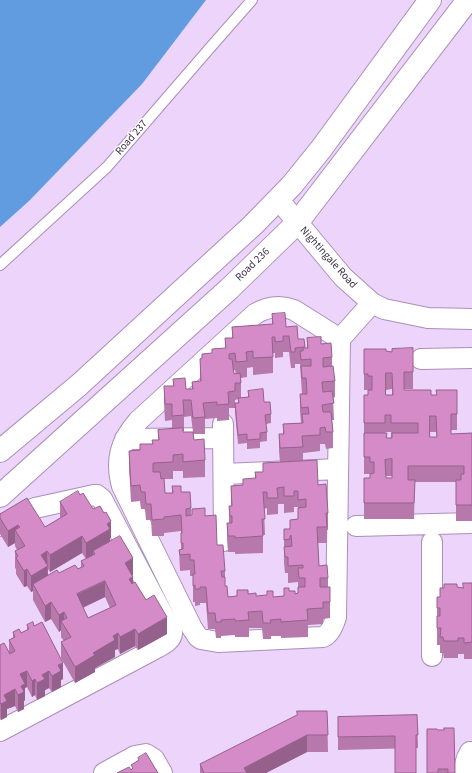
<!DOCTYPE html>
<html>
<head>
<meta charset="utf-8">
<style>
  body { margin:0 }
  canvas { display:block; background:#ecd4fa }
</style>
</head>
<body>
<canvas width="472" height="773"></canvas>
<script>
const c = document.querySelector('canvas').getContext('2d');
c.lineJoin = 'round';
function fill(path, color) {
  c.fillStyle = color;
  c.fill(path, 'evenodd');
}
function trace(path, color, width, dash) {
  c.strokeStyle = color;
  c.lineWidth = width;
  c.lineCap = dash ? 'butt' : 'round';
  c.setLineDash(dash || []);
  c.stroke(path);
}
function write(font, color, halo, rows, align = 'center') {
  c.font = font + ' "Source Sans 3",sans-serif';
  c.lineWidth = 3;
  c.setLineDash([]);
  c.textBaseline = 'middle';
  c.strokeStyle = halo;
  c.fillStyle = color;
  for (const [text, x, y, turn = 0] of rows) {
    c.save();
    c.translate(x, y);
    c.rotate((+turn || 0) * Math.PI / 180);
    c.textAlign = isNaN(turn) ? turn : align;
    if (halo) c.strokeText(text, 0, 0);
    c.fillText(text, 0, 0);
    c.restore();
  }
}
fill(new Path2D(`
  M 0,0 L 206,0 L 142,84 L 29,201 L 0,227 Z`), '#619ce0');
const lane = new Path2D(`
  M 0,265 L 107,167 L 209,49 L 252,0`);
const street = new Path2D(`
  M 278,199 L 343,277 L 372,303 L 384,309 L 428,318 L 472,319
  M 340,339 L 294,310 C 281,305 267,307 255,314 L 138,421 C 120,442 115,460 122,486 L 192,628 L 198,637 L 201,639 L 218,642 L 323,637 C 330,634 334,624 336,617 L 340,339 L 372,303
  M 421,359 L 472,358
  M 223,424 L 224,541
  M 125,439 L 223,438
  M 224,474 L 338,469
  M 0,526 L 35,508 L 94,495 L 97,495 L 102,499 L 172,632 C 173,641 160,646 153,650 L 0,731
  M 356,526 L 472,523
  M 432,542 L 432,656
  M 104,773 L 135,756 L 146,754 L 154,759 L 162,773
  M 465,773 C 465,764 465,760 470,752 L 472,752`);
const secondary = new Path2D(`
  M 0,451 L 79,385 L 253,225 L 292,185 L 321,149 L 430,0
  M 0,496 L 229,289 L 297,223 L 468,0`);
trace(lane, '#ab8fba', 12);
trace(street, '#ab8fba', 22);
trace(secondary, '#ab8fba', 24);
trace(lane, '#fff', 10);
trace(street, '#fff', 20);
trace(secondary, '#fff', 22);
fill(new Path2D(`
  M 272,314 L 286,327 L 298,339 L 304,339 L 305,348 L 307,348 L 307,338 L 321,344 L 332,357 L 332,366 L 335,381 L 335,397 L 333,398 L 334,420 L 332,420 L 333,432 L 333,448 L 326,449 L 325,444 L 320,444 L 320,451 L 303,453 L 303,461 L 318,485 L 328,513 L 328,530 L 327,530 L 327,543 L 318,543 L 319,566 L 328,578 L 328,587 L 330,602 L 330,618 L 323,619 L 323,624 L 308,625 L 308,637 L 281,638 L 281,636 L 271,636 L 271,639 L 263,639 L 262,628 L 249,628 L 249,637 L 235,637 L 235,635 L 221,636 L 221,638 L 216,638 L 215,629 L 208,629 L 206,603 L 200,603 L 200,605 L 195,606 L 195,602 L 193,602 L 193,576 L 190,576 L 190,570 L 180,571 L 179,550 L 181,550 L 181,531 L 164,533 L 164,536 L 152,536 L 151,520 L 146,520 L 145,509 L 141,509 L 140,501 L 131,502 L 129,467 L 129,451 L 140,450 L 140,444 L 152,444 L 158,440 L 158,430 L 172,429 L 172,420 L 165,421 L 164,403 L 164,386 L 173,386 L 173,379 L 186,389 L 192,389 L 192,382 L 200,381 L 200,359 L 202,358 L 225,348 L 225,338 L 232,338 L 232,327 L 272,324 ZM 283,352 L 289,352 L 291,368 L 295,368 L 295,364 L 300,364 L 302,394 L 300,394 L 300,411 L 301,423 L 283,424 L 283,434 L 279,434 L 279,451 L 280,462 L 263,463 L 263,472 L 255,472 L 255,478 L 243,485 L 231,486 L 231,506 L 229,506 L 229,523 L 227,523 L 227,540 L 228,552 L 235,552 L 235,554 L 263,553 L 263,535 L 265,535 L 264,509 L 267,508 L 267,515 L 278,514 L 278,504 L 284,504 L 284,513 L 294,512 L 294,507 L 298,507 L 298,519 L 290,520 L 290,529 L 284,529 L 284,563 L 285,573 L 288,573 L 288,583 L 298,582 L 298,594 L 295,594 L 284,588 L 284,596 L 273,597 L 256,596 L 237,590 L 237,596 L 228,597 L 225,586 L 225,571 L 217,545 L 205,516 L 192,509 L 192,516 L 191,516 L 191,508 L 181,492 L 172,486 L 172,493 L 165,493 L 164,479 L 173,479 L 173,471 L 183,471 L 183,478 L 205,477 L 205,460 L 194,440 L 193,434 L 205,434 L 205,419 L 217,418 L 217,421 L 229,420 L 229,408 L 235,408 L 235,400 L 238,399 L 238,403 L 235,403 L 235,412 L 238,444 L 247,443 L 247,449 L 260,448 L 260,442 L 267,441 L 267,432 L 266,424 L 271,423 L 271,414 L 264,402 L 248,391 L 248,397 L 241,398 L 241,378 L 247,377 L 247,368 L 253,367 L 253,375 L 273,373 L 273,353 L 275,353 L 275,358 L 283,357 ZM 233,370 L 235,370 L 236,374 L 234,374 ZM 191,416 L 193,432 L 183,432 L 183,431 L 184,431 L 184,417 Z
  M 413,348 L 413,389 L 404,389 L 404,390 L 431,395 L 436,395 L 457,390 L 457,430 L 451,430 L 451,434 L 472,433 L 472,521 L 456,521 L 456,482 L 415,482 L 414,519 L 364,519 L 364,478 L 370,478 L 370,474 L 364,474 L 364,395 L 368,395 L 368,390 L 364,390 L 364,349 L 392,352 ZM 392,389 L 392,395 L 386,395 L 386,390 ZM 385,432 L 391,432 L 391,438 L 387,438 ZM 430,432 L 436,432 L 437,437 L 430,437 ZM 386,476 L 392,476 L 392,478 L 386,478 Z
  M 80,495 L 93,509 L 111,538 L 110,538 L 110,542 L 133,575 L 132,575 L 133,583 L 146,600 L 167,634 L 138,650 L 135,646 L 120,654 L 118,649 L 115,650 L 115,657 L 95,668 L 95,672 L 75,683 L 61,658 L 61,642 L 64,641 L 61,637 L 61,630 L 59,632 L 51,619 L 45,622 L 33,600 L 33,591 L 31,592 L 27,586 L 24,587 L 16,574 L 16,569 L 15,568 L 15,551 L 17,550 L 15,546 L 15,543 L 8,547 L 0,534 L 0,514 L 45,527 L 60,518 L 60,502 ZM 82,553 L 86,559 L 81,561 L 81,567 L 78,569 L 48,575 L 48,569 L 50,572 ZM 105,597 L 110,608 L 88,618 L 83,608 Z
  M 472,583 L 472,659 L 464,659 L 464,654 L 458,654 L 458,658 L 444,658 L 443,653 L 440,653 L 440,645 L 437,645 L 437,597 L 440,597 L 457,587 L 463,588 Z
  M 27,625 L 63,679 L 61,680 L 61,687 L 52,692 L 49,688 L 45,690 L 45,696 L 37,700 L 35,695 L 32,697 L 27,687 L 25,688 L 25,700 L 24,701 L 24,709 L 18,712 L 15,706 L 7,709 L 7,717 L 1,720 L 0,718 L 0,645 L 9,653 L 9,640 L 13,638 L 13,632 L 21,633 L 27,630 Z
  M 327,711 L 328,752 L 307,752 L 266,773 L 200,773 L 200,764 Z
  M 417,715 L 418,748 L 338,750 L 338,717 Z
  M 438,730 L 455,773 L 427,773 Z`), '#b778ac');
fill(new Path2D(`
  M 111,521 L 111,538 L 110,538 L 110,545 L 93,551 L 93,555 L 86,559 L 86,543 L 107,524 Z
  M 18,525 L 18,535 L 15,530 L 15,543 L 8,547 L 8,531 Z
  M 82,536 L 82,553 L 50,572 L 50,555 Z
  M 47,551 L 48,582 L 33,584 L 33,591 L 31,592 L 31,576 L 41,555 Z
  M 133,558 L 133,575 L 125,580 L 125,563 Z
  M 27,569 L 27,586 L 24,587 L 24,571 Z
  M 133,577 L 133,593 L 129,579 Z
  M 105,581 L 105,597 L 77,610 L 77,594 Z
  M 51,602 L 51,619 L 45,622 L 45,606 Z
  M 64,612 L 64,625 L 61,621 L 61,630 L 59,632 L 59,615 Z
  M 167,617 L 167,634 L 138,650 L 138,634 Z
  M 135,629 L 135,646 L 120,654 L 120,637 Z
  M 118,633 L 118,649 L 115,650 L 115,657 L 95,668 L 95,672 L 75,683 L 75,667 L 93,653 L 113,636 Z
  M 63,663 L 63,679 L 61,680 L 61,687 L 52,692 L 52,676 L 58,665 Z
  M 27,671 L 27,687 L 25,688 L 25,700 L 24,701 L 24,709 L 18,712 L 18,695 L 20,674 Z
  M 49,671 L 49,688 L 45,690 L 45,696 L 37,700 L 37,683 L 42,675 Z
  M 35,679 L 35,695 L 32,697 L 32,681 Z
  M 15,689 L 15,706 L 7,709 L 7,717 L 1,720 L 1,704 L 4,695 Z
  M 307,735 L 307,752 L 266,773 L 244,773 L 244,768 Z`), '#95618c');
const building = new Path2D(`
  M 285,313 L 286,327 L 297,326 L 298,339 L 304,339 L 305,347 L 295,348 L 295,352 L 291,352 L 289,336 L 283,336 L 283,341 L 275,342 L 275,337 L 272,337 L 273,357 L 253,358 L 253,351 L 246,352 L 247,361 L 236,362 L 235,353 L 229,354 L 229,359 L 232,359 L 234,374 L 240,373 L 241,383 L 235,383 L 235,391 L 228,392 L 229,404 L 217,405 L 217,402 L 203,403 L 205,417 L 193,418 L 191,400 L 183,400 L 184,415 L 172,416 L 172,404 L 165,404 L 164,386 L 174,386 L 173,379 L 185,378 L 186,389 L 193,389 L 192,382 L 201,381 L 200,359 L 202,358 L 202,354 L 212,353 L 212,349 L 226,348 L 225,338 L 233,338 L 232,327 L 273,324 L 272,314 Z
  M 321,337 L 321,344 L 331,343 L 332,357 L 323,358 L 323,367 L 333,366 L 335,381 L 322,382 L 323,392 L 332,391 L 334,403 L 322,405 L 323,412 L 331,412 L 333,432 L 326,432 L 325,427 L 320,428 L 320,435 L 302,436 L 303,447 L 280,448 L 279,434 L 284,434 L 283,424 L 303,423 L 302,414 L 309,414 L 308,407 L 301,408 L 300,394 L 307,394 L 306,378 L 302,378 L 301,366 L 311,366 L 311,359 L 301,360 L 300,351 L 303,351 L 303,348 L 308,348 L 307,338 Z
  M 413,348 L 413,372 L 404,372 L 404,390 L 431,390 L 431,395 L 437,395 L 436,390 L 457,390 L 457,414 L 451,414 L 451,434 L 472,433 L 472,505 L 456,505 L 456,480 L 461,480 L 461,474 L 464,474 L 464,466 L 408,466 L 408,480 L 415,480 L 414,503 L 364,503 L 364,478 L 370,478 L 370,474 L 374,473 L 374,462 L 370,462 L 370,457 L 364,457 L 364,433 L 387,433 L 386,438 L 392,438 L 392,433 L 418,433 L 418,423 L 391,423 L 391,415 L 385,415 L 385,423 L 364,423 L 364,395 L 368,395 L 368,390 L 372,390 L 372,376 L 368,376 L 368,374 L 364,374 L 364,349 L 386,349 L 386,351 L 392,352 L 392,349 ZM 386,373 L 392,373 L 393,395 L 386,395 ZM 430,416 L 436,416 L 437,437 L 430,437 ZM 392,459 L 392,478 L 386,478 L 385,460 Z
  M 263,389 L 264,402 L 270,402 L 271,414 L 265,415 L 267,432 L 260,433 L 260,439 L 247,440 L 247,434 L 238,435 L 235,403 L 239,403 L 238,398 L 249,397 L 248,391 Z
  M 183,428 L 183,432 L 193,432 L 194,440 L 204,439 L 205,460 L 183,462 L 183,454 L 173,455 L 173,462 L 153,463 L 153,472 L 160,472 L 161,479 L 164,478 L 165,493 L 173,493 L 172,486 L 181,486 L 181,492 L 190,492 L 191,508 L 186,509 L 186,516 L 192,515 L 192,509 L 205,508 L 205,516 L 216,515 L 217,545 L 223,545 L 225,571 L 221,571 L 222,577 L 225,577 L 225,586 L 227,586 L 228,597 L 237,596 L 237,590 L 248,590 L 248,594 L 256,593 L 256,596 L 267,595 L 267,591 L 273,591 L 273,597 L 284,596 L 284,588 L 289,588 L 289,591 L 295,591 L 295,594 L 298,593 L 298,587 L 305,587 L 305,578 L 299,578 L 298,568 L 303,568 L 303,565 L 288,566 L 288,557 L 285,557 L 284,547 L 292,546 L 291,535 L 290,536 L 290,539 L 284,540 L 284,529 L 290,529 L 290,520 L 298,519 L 298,508 L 306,507 L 306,499 L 298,500 L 298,491 L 294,491 L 294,496 L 284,496 L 284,487 L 277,488 L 278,498 L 267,498 L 267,492 L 263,492 L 265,519 L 262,519 L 263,536 L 235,538 L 235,536 L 228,536 L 227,523 L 232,523 L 232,516 L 230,516 L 229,506 L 232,506 L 231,486 L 243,485 L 243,479 L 256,478 L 255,472 L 263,472 L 263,463 L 317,460 L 318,485 L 326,484 L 328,513 L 326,513 L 327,527 L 317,527 L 319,566 L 327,565 L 328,578 L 320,578 L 320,587 L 330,587 L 330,602 L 323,602 L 323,608 L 307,609 L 308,620 L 281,622 L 281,619 L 270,620 L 271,623 L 263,623 L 262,611 L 248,612 L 249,620 L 235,621 L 235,619 L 221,620 L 221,622 L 216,622 L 215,613 L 208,613 L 206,587 L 200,587 L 200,589 L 195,589 L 195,585 L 193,586 L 193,574 L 195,574 L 194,560 L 190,560 L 190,554 L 180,555 L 179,550 L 183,549 L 183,543 L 181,543 L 181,533 L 182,533 L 181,515 L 164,517 L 164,519 L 152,520 L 151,504 L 146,504 L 145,492 L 141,492 L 140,485 L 131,486 L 129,451 L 140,450 L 140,444 L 153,444 L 152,440 L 159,440 L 158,430 Z
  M 78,491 L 80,495 L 83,493 L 93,509 L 100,506 L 104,513 L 106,512 L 111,521 L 107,524 L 110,529 L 86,543 L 82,536 L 50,555 L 47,551 L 41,555 L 48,566 L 31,576 L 27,569 L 24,571 L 16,558 L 18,556 L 15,551 L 25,546 L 15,530 L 20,527 L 18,525 L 8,531 L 0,518 L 0,514 L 27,498 L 45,527 L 67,514 L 60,502 Z
  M 120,536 L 133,558 L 125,563 L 133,577 L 129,579 L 132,584 L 135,582 L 146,600 L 154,595 L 167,617 L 138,634 L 135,629 L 120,637 L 118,633 L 113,636 L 115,640 L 93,653 L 95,655 L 75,667 L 61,642 L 71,637 L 61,621 L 67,618 L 64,612 L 59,615 L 51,602 L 45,606 L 33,584 L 57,570 L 59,573 L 75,565 L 78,569 L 84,566 L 81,561 L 95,554 L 93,551 ZM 105,581 L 116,605 L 88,618 L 77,594 Z
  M 463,583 L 472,583 L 472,642 L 464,643 L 464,638 L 458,638 L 458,641 L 444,641 L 443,637 L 440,637 L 441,628 L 437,628 L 437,616 L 440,616 L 440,608 L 437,608 L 437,597 L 440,597 L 440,588 L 444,588 L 444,584 L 457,584 L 457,587 L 463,588 Z
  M 33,622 L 34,626 L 42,622 L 63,663 L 58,665 L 61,671 L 52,676 L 49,671 L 42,675 L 45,679 L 37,683 L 35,679 L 32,681 L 27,671 L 20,674 L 25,684 L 21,686 L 24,692 L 18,695 L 15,689 L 4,695 L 7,701 L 1,704 L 0,702 L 0,645 L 4,643 L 10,654 L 15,651 L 9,640 L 15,637 L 13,632 L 19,629 L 21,633 L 29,629 L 27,625 Z
  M 297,711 L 327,711 L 328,735 L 307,735 L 244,768 L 247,773 L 204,773 L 200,764 L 297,715 Z
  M 417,715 L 418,735 L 416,735 L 416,773 L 395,773 L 395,736 L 338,737 L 338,717 Z
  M 444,728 L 454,728 L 455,773 L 448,773 L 448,769 L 438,769 L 438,773 L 427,773 L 427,729 L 437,729 L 438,730 L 444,730 Z
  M 146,753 L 158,773 L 117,773 L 129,767 L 131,770 L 133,768 L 131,765 L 139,760 L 138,758 Z`);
fill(building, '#d58bc8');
trace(building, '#95618c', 1);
write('11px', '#3c3143', '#fff', [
  ["Road 237",132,138,-49],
  ["Nightingale Road",328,258,48],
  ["Road 236",253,265,-44]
]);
</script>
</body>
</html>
